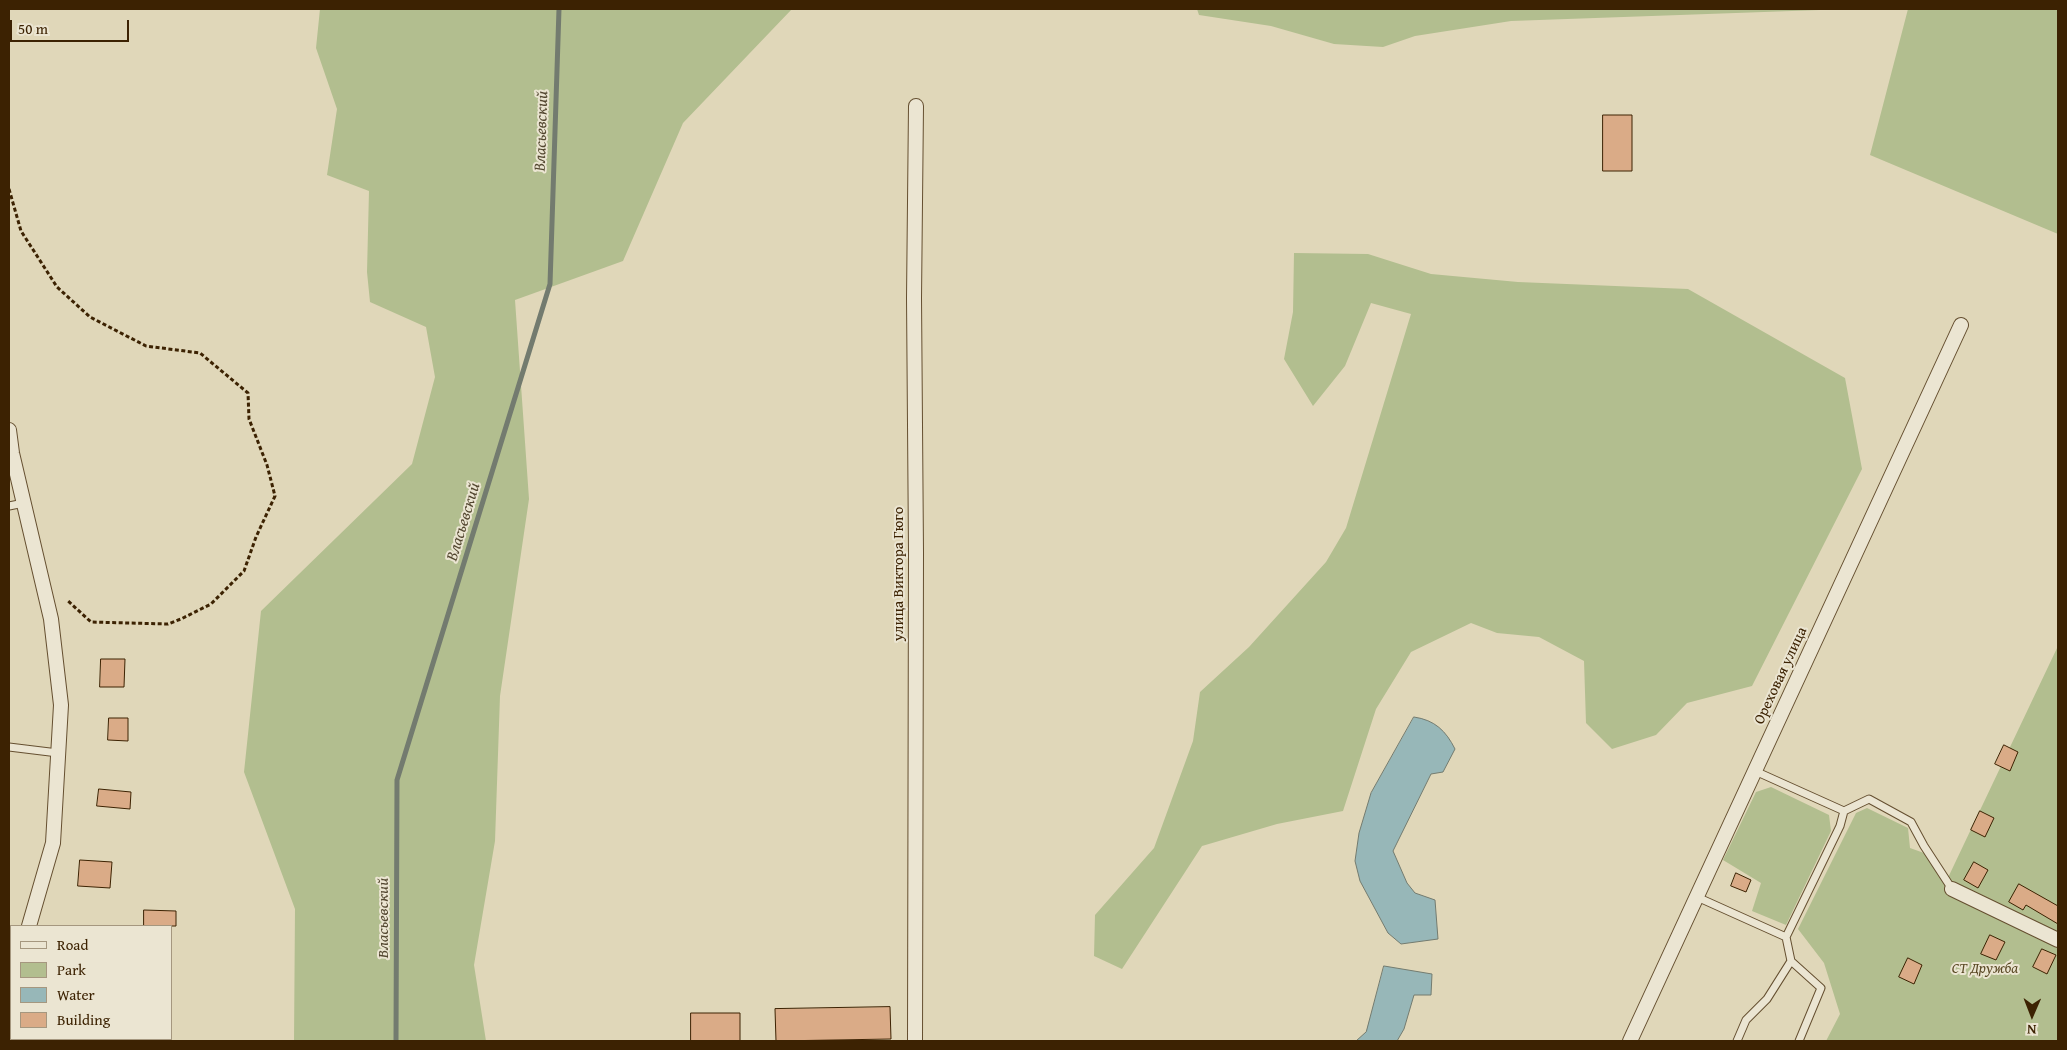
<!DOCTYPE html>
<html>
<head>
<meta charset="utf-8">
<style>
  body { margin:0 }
  #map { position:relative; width:2067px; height:1050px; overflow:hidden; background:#e0d7b9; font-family:"Gentium Book Plus",serif }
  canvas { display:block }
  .frame { position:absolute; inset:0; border:10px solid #3c2202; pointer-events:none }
  .legend { position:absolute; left:10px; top:925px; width:162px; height:115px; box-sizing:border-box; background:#ebe5d2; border:1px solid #a5977f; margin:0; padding:6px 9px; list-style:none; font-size:15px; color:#3c2202 }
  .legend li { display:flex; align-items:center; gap:10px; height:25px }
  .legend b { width:25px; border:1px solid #a5977f }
  .north { position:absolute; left:2007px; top:990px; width:50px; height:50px; -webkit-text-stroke:4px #ebe5d2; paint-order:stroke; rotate:181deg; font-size:14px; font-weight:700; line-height:20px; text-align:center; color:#3c2202 }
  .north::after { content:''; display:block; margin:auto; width:18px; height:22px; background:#3c2202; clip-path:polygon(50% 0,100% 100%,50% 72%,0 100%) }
  .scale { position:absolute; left:10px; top:20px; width:119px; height:22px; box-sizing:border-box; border:2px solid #3c2202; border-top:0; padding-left:6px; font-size:15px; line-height:18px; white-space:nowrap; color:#3c2202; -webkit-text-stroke:4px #ebe5d2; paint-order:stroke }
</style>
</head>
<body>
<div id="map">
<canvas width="2067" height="1050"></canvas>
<div class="frame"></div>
<ul class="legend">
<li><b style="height:6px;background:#ebe5d2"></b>Road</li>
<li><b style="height:14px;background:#b2be8f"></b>Park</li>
<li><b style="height:14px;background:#97b7b8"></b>Water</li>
<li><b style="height:14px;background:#daab87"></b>Building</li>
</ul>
<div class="north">N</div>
<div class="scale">50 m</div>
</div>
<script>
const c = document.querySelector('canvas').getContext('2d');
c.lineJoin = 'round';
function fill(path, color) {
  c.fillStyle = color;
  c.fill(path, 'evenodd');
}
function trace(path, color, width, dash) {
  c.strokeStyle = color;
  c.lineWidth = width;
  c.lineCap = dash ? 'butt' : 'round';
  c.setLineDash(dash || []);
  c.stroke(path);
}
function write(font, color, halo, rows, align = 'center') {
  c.font = font + ' "Gentium Book Plus",serif';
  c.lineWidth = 4;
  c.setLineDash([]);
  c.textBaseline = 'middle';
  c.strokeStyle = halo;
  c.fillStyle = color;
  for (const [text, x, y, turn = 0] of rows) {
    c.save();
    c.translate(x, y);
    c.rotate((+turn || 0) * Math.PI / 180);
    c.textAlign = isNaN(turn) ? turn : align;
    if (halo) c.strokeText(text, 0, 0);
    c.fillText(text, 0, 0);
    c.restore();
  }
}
fill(new Path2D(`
  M 320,9 L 792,9 L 683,123 L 623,261 L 515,300 L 529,499 L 500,696 L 495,841 L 474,965 L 486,1041 L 294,1041 L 295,909 L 244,772 L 261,611 L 412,464 L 435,377 L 426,327 L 370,302 L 367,272 L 369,191 L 327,175 L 337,109 L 316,48 Z
  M 1197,9 L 1848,9 L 1511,21 L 1415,36 L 1383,47 L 1334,44 L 1271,26 L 1199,15 Z
  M 1908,9 L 2058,9 L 2058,234 L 1870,155 Z
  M 1294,253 L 1368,254 L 1431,274 L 1518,282 L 1688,289 L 1845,378 L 1862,469 L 1752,686 L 1687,703 L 1656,735 L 1612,749 L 1586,723 L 1584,661 L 1539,637 L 1497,633 L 1471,623 L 1411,652 L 1376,709 L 1343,811 L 1277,824 L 1202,846 L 1122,969 L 1094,956 L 1095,915 L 1154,848 L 1193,741 L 1200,692 L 1249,647 L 1326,562 L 1346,528 L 1411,314 L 1371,303 L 1345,366 L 1313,406 L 1284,359 L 1293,312 Z
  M 2058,646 L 2058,1041 L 1826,1041 L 1840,1014 L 1824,963 L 1798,929 L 1856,813 L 1867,808 L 1908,828 L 1910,848 L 1924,853 L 1945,884 Z
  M 1771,787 L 1829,815 L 1831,831 L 1786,925 L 1752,911 L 1761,883 L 1723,860 L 1756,792 Z`), '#b2be8f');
const water = new Path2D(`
  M 1414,717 C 1435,720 1446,731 1455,749 L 1443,772 L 1431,774 L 1393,851 L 1407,883 L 1415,893 L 1435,900 L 1438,939 L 1401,944 L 1388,933 L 1360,881 L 1355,861 L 1359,833 L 1371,793 Z
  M 1384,966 L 1432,974 L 1431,995 L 1414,995 L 1404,1029 L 1397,1041 L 1356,1041 L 1366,1032 Z`);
fill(water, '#97b7b8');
trace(water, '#737b6f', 1);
trace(new Path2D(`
  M 396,1041 L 397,780 L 550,284 L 559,9`), '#737b6f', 5);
const building = new Path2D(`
  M 1603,115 L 1632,115 L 1632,171 L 1603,171 Z
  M 101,659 L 125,659 L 124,687 L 100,687 Z
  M 109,718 L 128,718 L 128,741 L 108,740 Z
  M 2004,745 L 2018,752 L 2010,771 L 1995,764 Z
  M 99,789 L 131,792 L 130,809 L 97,806 Z
  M 1980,811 L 1994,818 L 1985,837 L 1971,830 Z
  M 80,860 L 112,862 L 110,888 L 78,886 Z
  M 1974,862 L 1988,870 L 1978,888 L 1964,880 Z
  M 1736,873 L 1751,880 L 1746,892 L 1731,886 Z
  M 2019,884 L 2058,906 L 2058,924 L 2026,905 L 2023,910 L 2009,902 Z
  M 144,910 L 176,911 L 176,926 L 144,926 Z
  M 1990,935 L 2005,942 L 1996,960 L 1981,954 Z
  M 2042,949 L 2056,955 L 2047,974 L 2033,967 Z
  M 1908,958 L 1922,965 L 1914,984 L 1899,977 Z
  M 890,1007 L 891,1039 L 776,1041 L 775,1009 Z
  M 691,1013 L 740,1013 L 740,1041 L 691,1041 Z`);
fill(building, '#daab87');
trace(building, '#3c2202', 1);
const lane = new Path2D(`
  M 9,506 L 24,503
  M 9,747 L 58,753
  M 1755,771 L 1844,811 L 1869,799 L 1911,822 L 1924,846 L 1952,889
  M 1697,897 L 1786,937 L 1840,826 L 1844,811
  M 1791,961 L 1821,988 L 1799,1041
  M 1737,1041 L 1746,1020 L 1767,999 L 1791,961 L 1786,937`);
const street = new Path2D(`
  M 9,430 L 12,453 L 51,619 L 61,705 L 53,843 L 29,926
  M 1952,889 L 2058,940
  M 17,1039 L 17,1041
  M 915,1041 L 916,552 L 914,298 L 916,106
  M 1630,1041 L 1961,325`);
trace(lane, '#654f30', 9);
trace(street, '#654f30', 16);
trace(new Path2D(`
  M 9,189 L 21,231 L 57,287 L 90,317 L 146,346 L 200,353 L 248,393 L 249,419 L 267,465 L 275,496 L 256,537 L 244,571 L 211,604 L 181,619 L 168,624 L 91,622 L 67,600`), '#3c2202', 3, [4, 2.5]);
trace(lane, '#ebe5d2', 7);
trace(street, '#ebe5d2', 14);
write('15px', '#3c2202', '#ebe5d2', [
  ["улица Виктора Гюго",899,574,-90],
  ["Ореховая улица",1781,676,-65]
]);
write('italic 15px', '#5a4925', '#ebe5d2', [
  ["СТ Дружба",1985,969]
]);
write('italic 16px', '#534730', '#ebe5d2', [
  ["Власьевский",542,131,-88],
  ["Власьевский",464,522,-73],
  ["Власьевский",384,918,-90]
]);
</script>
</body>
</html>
